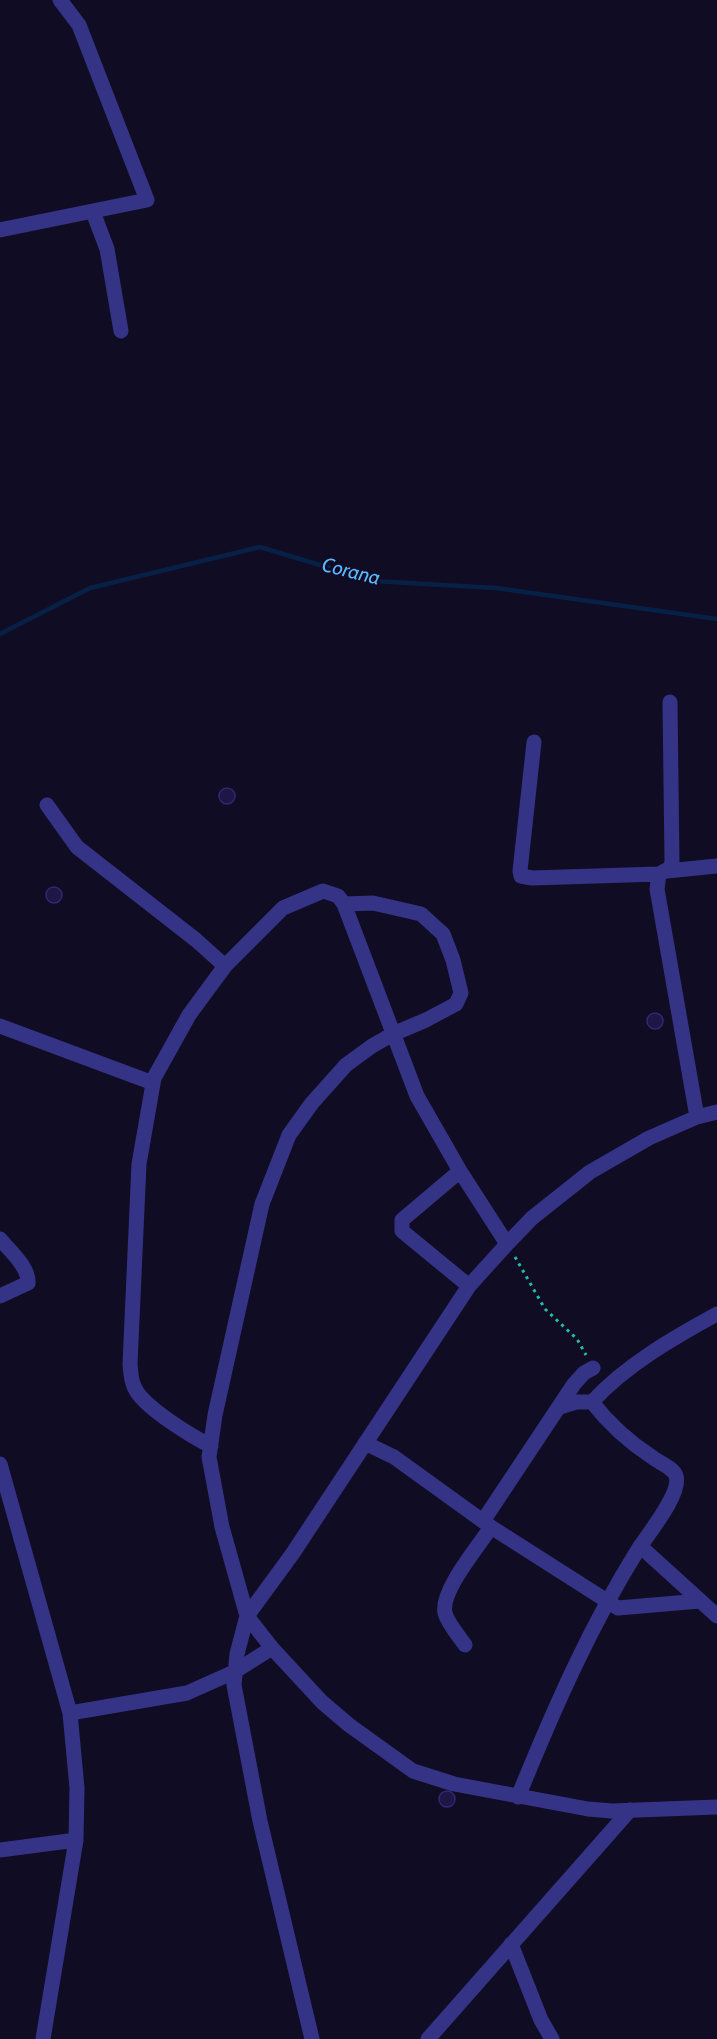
<!DOCTYPE html>
<html>
<head>
<meta charset="utf-8">
<style>
  body { margin:0 }
  canvas { display:block; background:#0f0c23 }
</style>
</head>
<body>
<canvas width="717" height="2039"></canvas>
<script>
const c = document.querySelector('canvas').getContext('2d');
c.lineJoin = 'round';
function trace(path, color, width, dash) {
  c.strokeStyle = color;
  c.lineWidth = width;
  c.lineCap = dash ? 'butt' : 'round';
  c.setLineDash(dash || []);
  c.stroke(path);
}
function fill(path, color) {
  c.fillStyle = color;
  c.fill(path, 'evenodd');
}
function write(font, color, halo, rows, align = 'center') {
  c.font = font + ' Cabin,sans-serif';
  c.lineWidth = 5;
  c.setLineDash([]);
  c.textBaseline = 'middle';
  c.strokeStyle = halo;
  c.fillStyle = color;
  for (const [text, x, y, turn = 0] of rows) {
    c.save();
    c.translate(x, y);
    c.rotate((+turn || 0) * Math.PI / 180);
    c.textAlign = isNaN(turn) ? turn : align;
    if (halo) c.strokeText(text, 0, 0);
    c.fillText(text, 0, 0);
    c.restore();
  }
}
trace(new Path2D(`
  M 0,634 L 90,588 L 260,547 L 373,581 L 496,588 L 717,619`), '#072046', 4.5);
const building = new Path2D(`
  M219 796a8 8 0 1 1 16 0a8 8 0 1 1-16 0Z
  M46 895a8 8 0 1 1 16 0a8 8 0 1 1-16 0Z
  M647 1021a8 8 0 1 1 16 0a8 8 0 1 1-16 0Z
  M439 1799a8 8 0 1 1 16 0a8 8 0 1 1-16 0Z`);
fill(building, '#1e1645');
trace(building, '#332673', 1.5);
trace(new Path2D(`
  M 515,1257 L 545,1309 L 577,1339 L 586,1355`), '#24bcaf', 3, [3, 4.5]);
trace(new Path2D(`
  M 93,212 L 107,249 L 121,331
  M 0,230 L 147,200 L 79,25 L 60,0
  M 670,702 L 672,862 L 670,868 L 659,874 L 657,889 L 697,1117
  M 534,742 L 520,871 L 521,876 L 532,878 L 659,874
  M 47,805 L 77,847 L 196,940 L 225,966
  M 667,871 L 717,866
  M 344,904 L 373,903 L 421,914 L 443,934 L 453,960 L 461,993 L 456,1004 L 426,1020 L 393,1034 L 372,1046 L 346,1065 L 312,1103 L 289,1135 L 262,1204 L 215,1415 L 209,1457 L 222,1527 L 247,1616 L 272,1648 L 322,1702 L 349,1725 L 413,1771 L 454,1784 L 588,1809 L 612,1811 L 717,1807
  M 0,1026 L 153,1083
  M 460,1171 L 402,1220 L 402,1231 L 469,1286
  M 0,1239 C 10,1251 29,1267 28,1283 L 0,1296
  M 560,1407 L 576,1402 L 592,1402 C 626,1365 673,1338 717,1314
  M 365,1443 L 394,1457 L 491,1527 L 618,1608 L 700,1601
  M 211,1446 C 191,1436 149,1410 137,1392 C 131,1383 131,1374 130,1364 L 139,1164 L 154,1078 L 189,1015 L 225,966 L 283,908 L 323,891 L 338,896 L 344,904 L 417,1096 L 460,1171 L 507,1244
  M 0,1464 L 70,1713 L 77,1788 L 76,1840 L 0,1850
  M 483,1521 L 574,1384 L 584,1373 L 593,1368
  M 640,1546 L 717,1616
  M 465,1645 C 459,1636 448,1624 445,1613 C 440,1591 479,1546 491,1527
  M 70,1713 L 187,1693 L 234,1672 L 272,1648
  M 518,1797 C 553,1711 590,1626 639,1548 C 648,1534 682,1493 676,1476 C 674,1468 658,1462 652,1457 C 629,1442 609,1424 592,1402
  M 511,1944 L 541,2020 L 552,2039
  M 43,2039 L 76,1840
  M 312,2039 L 260,1821 L 234,1685 L 237,1654 L 247,1616 L 293,1553 L 469,1286 L 507,1244 L 532,1218 L 590,1172 L 649,1138 L 697,1117 L 717,1112
  M 428,2039 L 630,1810`), '#343386', 15);
write('italic 20px', '#5bb7ff', '#0f0c23', [
  ["Corana",351,572,14]
]);
</script>
</body>
</html>
